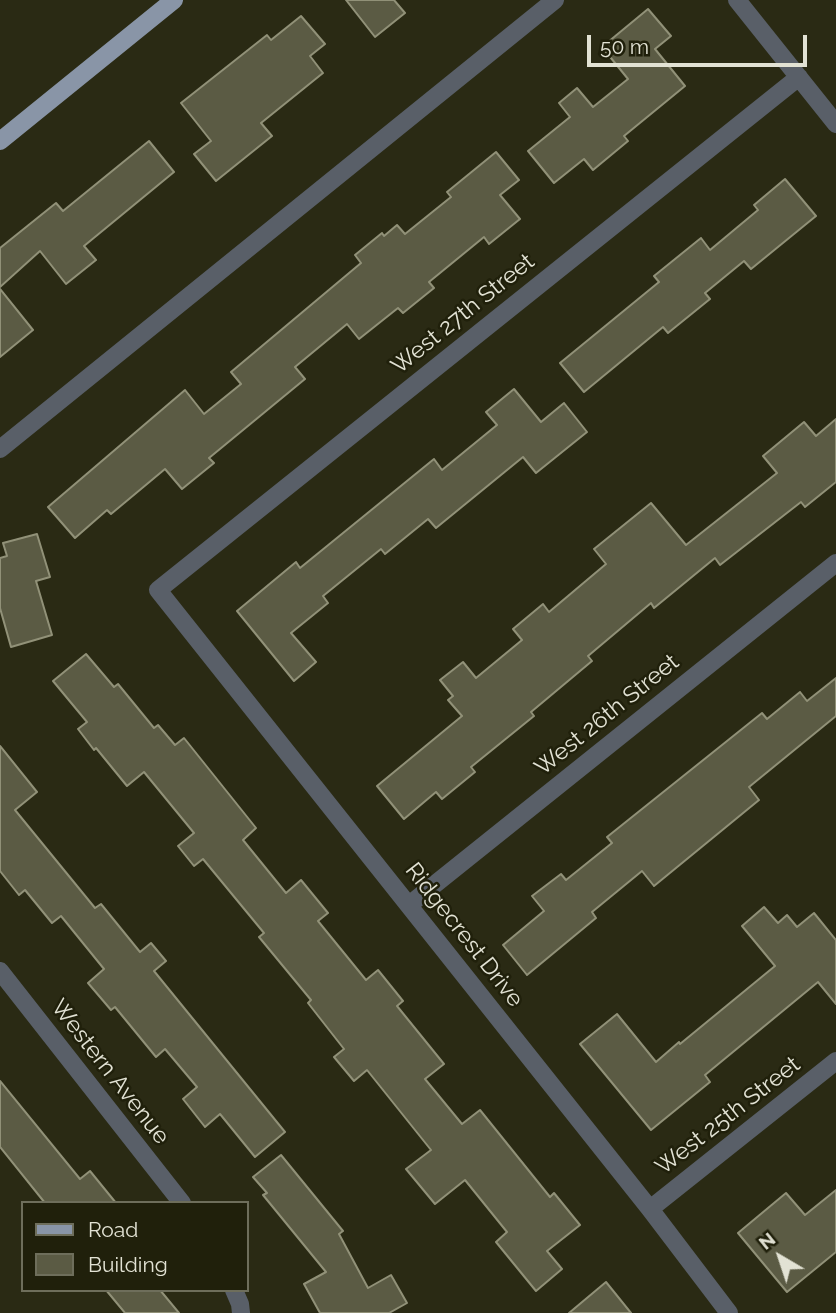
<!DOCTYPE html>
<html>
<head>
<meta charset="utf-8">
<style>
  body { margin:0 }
  #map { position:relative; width:836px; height:1313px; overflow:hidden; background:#2a2a14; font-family:Raleway,sans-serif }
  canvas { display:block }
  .legend { position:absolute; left:21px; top:1201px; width:228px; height:91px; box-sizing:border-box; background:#20200b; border:2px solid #6e6e5b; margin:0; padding:9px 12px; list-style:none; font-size:21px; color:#e2e2d4 }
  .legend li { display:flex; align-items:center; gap:14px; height:35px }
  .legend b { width:35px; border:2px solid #6e6e5b }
  .north { position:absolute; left:745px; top:1222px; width:70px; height:70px; -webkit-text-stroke:5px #20200b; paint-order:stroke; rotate:321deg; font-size:19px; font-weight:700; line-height:28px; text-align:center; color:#e2e2d4 }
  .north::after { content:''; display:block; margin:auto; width:24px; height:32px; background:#e2e2d4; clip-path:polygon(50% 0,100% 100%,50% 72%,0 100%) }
  .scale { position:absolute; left:587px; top:35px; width:220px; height:32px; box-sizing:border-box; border:4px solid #e2e2d4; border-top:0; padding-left:9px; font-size:21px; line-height:24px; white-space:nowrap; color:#e2e2d4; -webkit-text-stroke:5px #20200b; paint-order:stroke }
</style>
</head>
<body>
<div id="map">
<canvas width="836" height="1313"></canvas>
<ul class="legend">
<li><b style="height:9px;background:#8995a7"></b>Road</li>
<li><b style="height:19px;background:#5b5b44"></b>Building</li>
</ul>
<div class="north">N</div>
<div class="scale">50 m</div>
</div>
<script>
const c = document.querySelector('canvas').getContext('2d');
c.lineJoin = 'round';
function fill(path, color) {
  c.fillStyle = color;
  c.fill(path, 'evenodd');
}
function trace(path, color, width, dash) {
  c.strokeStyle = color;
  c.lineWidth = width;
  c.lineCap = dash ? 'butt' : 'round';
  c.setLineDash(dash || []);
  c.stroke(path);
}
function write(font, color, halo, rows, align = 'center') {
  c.font = font + ' Raleway,sans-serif';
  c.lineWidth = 5;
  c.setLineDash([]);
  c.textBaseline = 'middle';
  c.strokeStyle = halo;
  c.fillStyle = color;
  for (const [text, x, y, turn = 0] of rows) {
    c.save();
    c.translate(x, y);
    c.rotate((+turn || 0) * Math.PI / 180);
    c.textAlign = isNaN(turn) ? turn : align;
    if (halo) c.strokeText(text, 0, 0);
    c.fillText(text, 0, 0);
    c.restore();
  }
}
const building = new Path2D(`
  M 346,0 L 394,0 L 405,13 L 375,37 Z
  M 648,9 L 671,36 L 655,49 L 685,86 L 624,136 L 628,141 L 593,170 L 584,159 L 554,183 L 528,151 L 570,117 L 559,103 L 577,88 L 593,107 L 628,79 L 602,47 Z
  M 301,16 L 325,44 L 310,56 L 323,73 L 261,123 L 272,136 L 216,181 L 194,154 L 211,141 L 181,103 L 267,35 L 271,40 Z
  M 149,141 L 174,172 L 84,246 L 96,260 L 66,284 L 40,251 L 0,287 L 0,248 L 56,203 L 63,211 Z
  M 496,152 L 519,180 L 500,195 L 520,219 L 489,244 L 484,237 L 429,282 L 434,288 L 403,313 L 398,308 L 359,339 L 347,324 L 295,367 L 305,379 L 209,458 L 214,463 L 182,489 L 165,469 L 111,514 L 107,510 L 75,538 L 48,507 L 185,390 L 204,414 L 241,384 L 231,372 L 361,263 L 355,255 L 382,233 L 384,236 L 397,225 L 405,234 L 451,197 L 447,192 Z
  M 785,179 L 816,216 L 751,269 L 744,261 L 705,293 L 710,299 L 668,333 L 663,327 L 584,392 L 560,363 L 659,282 L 654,276 L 701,238 L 710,250 L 758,210 L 754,205 Z
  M 0,289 L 33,330 L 0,357 Z
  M 514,389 L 541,422 L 564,403 L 587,432 L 536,473 L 523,457 L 436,528 L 428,519 L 385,554 L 381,549 L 323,596 L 328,603 L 291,633 L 316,662 L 294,681 L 237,611 L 296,562 L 300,568 L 434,459 L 442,470 L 497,425 L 486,412 Z
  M 836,419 L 836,482 L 805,507 L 801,502 L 720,565 L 715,558 L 654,608 L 651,603 L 588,656 L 592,661 L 531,712 L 534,716 L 471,767 L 475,772 L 442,799 L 436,792 L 404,819 L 377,786 L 462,716 L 448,700 L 453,696 L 440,680 L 463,662 L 476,678 L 522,640 L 513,629 L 543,604 L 549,612 L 606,564 L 594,549 L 651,503 L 686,545 L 777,473 L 763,456 L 804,422 L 816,436 Z
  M 37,534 L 50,577 L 36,581 L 52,635 L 11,647 L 0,608 L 0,558 L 7,556 L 3,543 Z
  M 86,654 L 114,687 L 118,684 L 154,728 L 158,725 L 175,745 L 184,738 L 256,828 L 243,840 L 286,893 L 301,880 L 328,913 L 318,921 L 366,980 L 378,970 L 403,1001 L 397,1006 L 444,1064 L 425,1079 L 462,1124 L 480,1110 L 550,1197 L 554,1193 L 580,1225 L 547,1251 L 562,1269 L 536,1291 L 496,1242 L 507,1232 L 465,1180 L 435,1204 L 406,1169 L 431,1150 L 367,1070 L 354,1081 L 334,1057 L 344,1049 L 308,1003 L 311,1000 L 259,937 L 264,933 L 203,859 L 194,866 L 178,846 L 194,833 L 144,772 L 127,786 L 96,748 L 94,750 L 78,729 L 87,722 L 53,681 Z
  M 836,678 L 836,716 L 749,787 L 759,800 L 654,886 L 642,871 L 592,912 L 596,918 L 527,975 L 503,945 L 544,911 L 532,896 L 561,874 L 566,880 L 612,843 L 607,837 L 762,713 L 767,719 L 800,692 L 807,701 Z
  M 0,746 L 37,792 L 15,810 L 95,908 L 101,904 L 140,952 L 151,943 L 166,961 L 154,971 L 285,1132 L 255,1157 L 220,1114 L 205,1127 L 183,1099 L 197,1087 L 165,1049 L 156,1057 L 115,1007 L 111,1010 L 88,983 L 104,969 L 61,916 L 52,923 L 25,890 L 19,895 L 0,871 Z
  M 764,907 L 778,923 L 787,915 L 797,927 L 814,913 L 836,940 L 836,1004 L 818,982 L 705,1075 L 710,1082 L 651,1130 L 580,1044 L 617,1014 L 656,1062 L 679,1042 L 680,1044 L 775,966 L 742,926 Z
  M 0,1081 L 80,1179 L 90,1171 L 116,1203 L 45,1203 L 0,1147 Z
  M 281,1155 L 343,1231 L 339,1234 L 368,1288 L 391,1275 L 407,1303 L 389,1313 L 320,1313 L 304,1284 L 326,1272 L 263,1195 L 267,1193 L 253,1177 Z
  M 836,1190 L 836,1252 L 787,1292 L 738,1233 L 786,1193 L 805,1215 Z
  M 606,1282 L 631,1313 L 569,1313 Z
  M 106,1290 L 160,1290 L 179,1313 L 125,1313 Z`);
fill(building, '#5b5b44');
trace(building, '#919178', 2);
trace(new Path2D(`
  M 737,0 L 836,124
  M 0,449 L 555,0
  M 409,905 L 836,563
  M 0,971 L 182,1203
  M 650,1209 L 836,1061
  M 234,1290 L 240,1304 L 241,1313
  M 729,1313 L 650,1209 L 158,590 L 799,77`), '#595f68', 18);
trace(new Path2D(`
  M 0,141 L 174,0`), '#8995a7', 18);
write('23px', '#e2e2d4', '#20200b', [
  ["West 27th Street",463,314,-39],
  ["West 26th Street",607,715,-39],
  ["Ridgecrest Drive",464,935,52],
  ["Western Avenue",110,1072,52],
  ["West 25th Street",728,1116,-38]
]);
</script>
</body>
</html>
